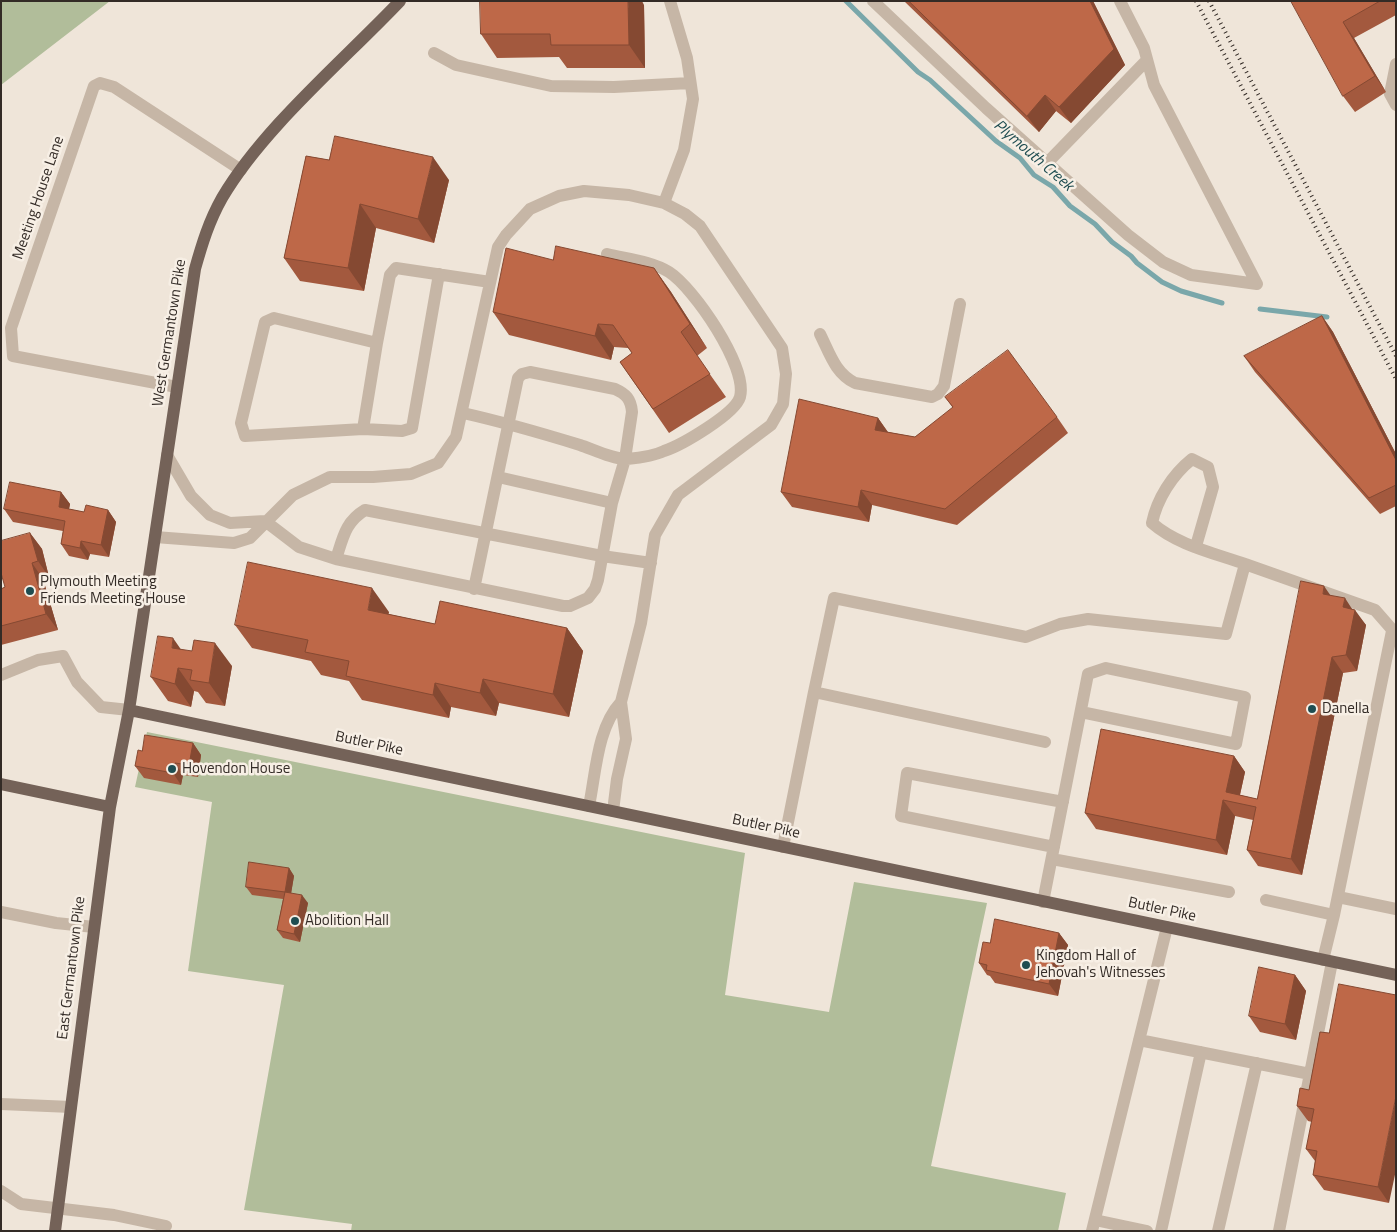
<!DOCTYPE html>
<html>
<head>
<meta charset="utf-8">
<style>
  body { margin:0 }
  #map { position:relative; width:1397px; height:1232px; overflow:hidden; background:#efe5d9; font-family:"Titillium Web",sans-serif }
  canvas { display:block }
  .frame { position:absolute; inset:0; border:2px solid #332b26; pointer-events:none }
</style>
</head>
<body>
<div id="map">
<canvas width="1397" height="1232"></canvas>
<div class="frame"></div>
</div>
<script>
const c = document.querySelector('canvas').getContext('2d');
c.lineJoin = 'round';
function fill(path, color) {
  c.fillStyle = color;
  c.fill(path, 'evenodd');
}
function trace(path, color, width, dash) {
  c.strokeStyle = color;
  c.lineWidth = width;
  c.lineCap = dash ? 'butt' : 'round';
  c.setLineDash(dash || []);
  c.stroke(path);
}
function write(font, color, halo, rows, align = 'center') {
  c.font = font + ' "Titillium Web",sans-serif';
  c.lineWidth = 5;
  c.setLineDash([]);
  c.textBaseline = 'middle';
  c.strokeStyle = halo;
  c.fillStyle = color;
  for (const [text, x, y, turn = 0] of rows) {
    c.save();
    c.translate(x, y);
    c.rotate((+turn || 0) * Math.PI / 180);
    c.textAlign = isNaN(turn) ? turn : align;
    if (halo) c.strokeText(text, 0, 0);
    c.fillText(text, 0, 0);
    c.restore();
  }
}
fill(new Path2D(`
  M 1,1 L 110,1 L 1,85 Z
  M 147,732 L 745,853 L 725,995 L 829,1012 L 854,882 L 987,903 L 931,1166 L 1066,1193 L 1058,1231 L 351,1231 L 352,1224 L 244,1210 L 284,985 L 188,971 L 212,802 L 135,787 Z`), '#b1bd9a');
trace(new Path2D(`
  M 846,1 L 918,72 L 930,80 L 996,141 L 1020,158 L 1034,175 L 1053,187 L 1070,206 L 1095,224 L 1112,242 L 1131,256 L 1137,263 L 1162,282 L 1181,291 L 1222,303
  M 1260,309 L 1327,317`), '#7aa7aa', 5);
trace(new Path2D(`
  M 873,1 L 986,108 L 1128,235 L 1163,262 L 1191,275 L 1257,284 L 1154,85 L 1144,48 L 1120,1
  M 434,53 L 456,65 L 551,86 L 614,87 L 690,83
  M 1396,64 L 1390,94 L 1396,105
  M 1048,162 L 1147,60
  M 664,203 L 684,150 L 693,99 L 687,58 L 670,1
  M 439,274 L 412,428 L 402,431 L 363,429 L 245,436 L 241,423 L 265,322 L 274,318 L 377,343 L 390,275 L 396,268 L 490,282
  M 820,334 C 830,354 835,373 855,383 L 932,397 L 938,394 L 944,386 L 960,304
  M 177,387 L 13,356 L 11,328 L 94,86 L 100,83 L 114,87 L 241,170
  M 463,413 C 503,422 541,433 580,445 C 592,449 615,460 627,459 C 638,458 654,456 664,451 C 682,445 735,414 740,397 C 748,367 694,288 669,272 C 651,261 627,259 607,254
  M 363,429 L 377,343
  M 167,455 L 191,496 L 210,515 L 230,523 L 265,521 L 299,547 L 336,559 L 563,606 L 570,606 L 588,598 L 595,589 L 598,580 L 612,503 L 625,459 L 632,412 C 631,399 626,394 615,389 L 530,372 L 522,374 L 518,378 L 474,589
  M 498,477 L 612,503
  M 155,537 L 234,543 L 250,538 L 293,495 L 330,477 L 373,477 L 411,474 L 438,463 L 456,437 L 498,247 L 506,235 L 530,209 L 559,196 L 584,191 L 629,195 L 664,203 L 685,214 L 700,226 L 782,348 L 786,374 L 783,404 L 771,425 L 678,495 L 655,535 L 641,623 L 621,702 L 626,739 L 617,779 L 613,811
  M 1196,546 L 1213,487 L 1208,467 L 1192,459 C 1172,475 1157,499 1152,523 C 1177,545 1214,553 1245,564
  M 336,559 C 343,538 345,522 365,510 L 602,556 L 651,563
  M 1,675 L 38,660 L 63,656 L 77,682 L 101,707 L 129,710
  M 814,692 L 834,598 L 1026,637 L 1060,624 L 1088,619 L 1226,634 L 1245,564 L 1375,610 L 1396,634
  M 589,806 C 596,772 597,728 621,702
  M 783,847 L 814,692 L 1045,742
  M 1054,847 L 901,816 L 907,773 L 1063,802
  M 1052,859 L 1229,892
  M 1338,897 L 1396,909
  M 1266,900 L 1334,915 L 1323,960
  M 1043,902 L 1088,674 L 1106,668 L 1245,697 L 1236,744 L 1081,712
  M 1,912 L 56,923 L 94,927
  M 1334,915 L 1392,631
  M 1139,1040 L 1310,1074
  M 1,1104 L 71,1107
  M 1,1191 L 21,1204 L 114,1215 L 166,1226
  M 1095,1220 L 1147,1231
  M 1092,1231 L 1167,927
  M 1161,1231 L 1201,1052
  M 1218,1231 L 1257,1063
  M 1279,1231 L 1332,962`), '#c6b6a6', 12);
trace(new Path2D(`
  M 129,710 L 1396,975
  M 1,784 L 110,807
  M 55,1231 L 110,807 L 129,710 L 195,269 C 202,244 209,221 222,198 C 263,128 343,61 400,1`), '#746258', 12);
trace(new Path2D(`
  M 1196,1 L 1396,379
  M 1209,1 L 1396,356`), '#332b26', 4, [1, 4]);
fill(new Path2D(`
  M 904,1 L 1093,1 L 1125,65 L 1071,123 L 1056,111 L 1039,132 Z
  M 1291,1 L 1396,1 L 1396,15 L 1354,38 L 1386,92 L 1355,112 L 1343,96 Z
  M 644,5 L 645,68 L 567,68 L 559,57 L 497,58 L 481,34 Z
  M 306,156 L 449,180 L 434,243 L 376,228 L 364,291 L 300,281 L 284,258 Z
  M 553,260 L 654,268 L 671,292 L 707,348 L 697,356 L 726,397 L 669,433 L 620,362 L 632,353 L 628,348 L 614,347 L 611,360 L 509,335 L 493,312 Z
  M 1322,316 L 1333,332 L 1396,454 L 1396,506 L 1380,514 L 1255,372 L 1244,356 Z
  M 945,397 L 1057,417 L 1068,433 L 957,525 L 872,505 L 869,522 L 792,507 L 781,492 L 878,418 L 888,432 L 915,437 L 953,408 Z
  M 61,492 L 70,504 L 69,509 L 84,512 L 108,510 L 116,522 L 109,557 L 90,554 L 88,560 L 69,556 L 61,544 L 63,531 L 13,522 L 4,509 Z
  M 30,533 L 42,549 L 49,577 L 43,579 L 58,630 L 1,645 L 1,589 L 5,587 Z
  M 1331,596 L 1352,609 L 1366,625 L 1357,671 L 1343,673 L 1302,875 L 1258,866 L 1247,850 L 1253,820 L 1235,816 L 1227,855 L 1096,829 L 1085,813 L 1234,756 L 1245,772 L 1240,795 L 1257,799 Z
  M 389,612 L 388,614 L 435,624 L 567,628 L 583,651 L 569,717 L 499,703 L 496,716 L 451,707 L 449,718 L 362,700 L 349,681 L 321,675 L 311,661 L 252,648 L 235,625 Z
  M 181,649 L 232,666 L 225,706 L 206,703 L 198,692 L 194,691 L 191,707 L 168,701 L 151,677 Z
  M 193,743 L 201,755 L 198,777 L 183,775 L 181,785 L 144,778 L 135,766 L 142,751 Z
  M 289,868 L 294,876 L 291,893 L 308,903 L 300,942 L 283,938 L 277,930 L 283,899 L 252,895 L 246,887 Z
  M 1059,933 L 1068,945 L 1058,996 L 995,983 L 990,976 L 987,975 L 979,963 L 990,943 Z
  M 1295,975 L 1306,991 L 1296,1040 L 1260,1032 L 1249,1016 Z
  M 1320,1032 L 1389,1203 L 1324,1190 L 1313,1175 L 1315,1161 L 1306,1149 L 1312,1122 L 1308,1121 L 1297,1106 L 1309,1090 Z`), '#a3593e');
fill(new Path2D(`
  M 628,1 L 642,1 L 644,5 L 645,68 L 629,45 Z
  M 1090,1 L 1093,1 L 1125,65 L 1071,123 L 1059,107 Z
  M 1343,22 L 1354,38 L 1386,92 L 1375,76 Z
  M 1045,95 L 1056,111 L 1039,132 L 1027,116 Z
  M 433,157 L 449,180 L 434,243 L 418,219 Z
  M 360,204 L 376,228 L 364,291 L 348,268 Z
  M 654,268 L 671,292 L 707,348 L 690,324 Z
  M 1322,316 L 1333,332 L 1396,454 L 1396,460 Z
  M 598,324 L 614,347 L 611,360 L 595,336 Z
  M 878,418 L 889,434 L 875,430 Z
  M 861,490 L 872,505 L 869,522 L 858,507 Z
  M 61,492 L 70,504 L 67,519 L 59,507 Z
  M 108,510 L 116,522 L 109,557 L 101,545 Z
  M 30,533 L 42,549 L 49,577 L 38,561 Z
  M 81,541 L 90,554 L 88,560 L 80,548 Z
  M 32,563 L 43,579 L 58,630 L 46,614 Z
  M 1324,586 L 1335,602 L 1323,594 Z
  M 372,588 L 389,612 L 384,633 L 368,610 Z
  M 1345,598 L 1354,612 L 1355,610 L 1366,625 L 1357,671 L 1346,655 L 1343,607 Z
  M 567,628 L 583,651 L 569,717 L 553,694 Z
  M 173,638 L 189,661 L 172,648 Z
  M 215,643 L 232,666 L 225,706 L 209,683 Z
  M 1332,657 L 1343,673 L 1302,875 L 1291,859 Z
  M 178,668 L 194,691 L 191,707 L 175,684 Z
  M 483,679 L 499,703 L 496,716 L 480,693 Z
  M 435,683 L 451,707 L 449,718 L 433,695 Z
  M 193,743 L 201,755 L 198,777 L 189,765 Z
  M 1234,756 L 1245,772 L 1238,803 L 1226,792 Z
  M 175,763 L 183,775 L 181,785 L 173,773 Z
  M 1223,800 L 1235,816 L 1227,855 L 1216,840 Z
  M 289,868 L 294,876 L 290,900 L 285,892 Z
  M 302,895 L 308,903 L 300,942 L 294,934 Z
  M 1059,933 L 1068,945 L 1058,996 L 1049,984 Z
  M 1295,975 L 1306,991 L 1296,1040 L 1285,1024 Z
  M 1396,1096 L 1396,1170 L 1389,1203 L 1378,1187 Z`), '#854932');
const building = new Path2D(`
  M 480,1 L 628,1 L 629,45 L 551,45 L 550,34 L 481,34 Z
  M 909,1 L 1090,1 L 1114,49 L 1059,107 L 1045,95 L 1027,116 Z
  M 1291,1 L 1380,1 L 1343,22 L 1375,76 L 1343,96 Z
  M 335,136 L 433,157 L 418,219 L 360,204 L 348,268 L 284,258 L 306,156 L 329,160 Z
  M 556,246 L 654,268 L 690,324 L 681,332 L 710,374 L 653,409 L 620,362 L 632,353 L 613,325 L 598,324 L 595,336 L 493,312 L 506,248 L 553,260 Z
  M 1322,316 L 1396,460 L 1396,485 L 1369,498 L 1244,356 Z
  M 1008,350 L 1057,417 L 945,509 L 861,490 L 858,507 L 781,492 L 799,399 L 878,418 L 875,430 L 915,437 L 953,407 L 945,397 Z
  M 10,482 L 61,492 L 59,507 L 84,512 L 86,505 L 108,510 L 101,545 L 81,541 L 80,548 L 61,544 L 65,521 L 4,509 Z
  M 30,533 L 38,561 L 32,563 L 46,614 L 1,626 L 1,589 L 5,587 L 1,573 L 1,541 Z
  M 248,562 L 372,588 L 368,610 L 435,624 L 440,601 L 567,628 L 553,694 L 483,679 L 480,693 L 435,683 L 433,695 L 346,676 L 349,661 L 305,652 L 308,640 L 235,625 Z
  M 1301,581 L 1324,586 L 1323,594 L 1345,598 L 1343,607 L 1355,610 L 1346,655 L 1332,657 L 1291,859 L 1247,850 L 1256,807 L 1223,800 L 1216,840 L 1085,813 L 1101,729 L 1234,756 L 1226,792 L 1257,799 Z
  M 158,636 L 173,638 L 172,648 L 192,651 L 194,640 L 215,643 L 209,683 L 190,680 L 192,670 L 178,668 L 175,684 L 151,677 Z
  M 145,735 L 193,743 L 189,765 L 175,763 L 173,773 L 135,766 L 138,750 L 142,751 Z
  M 249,862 L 289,868 L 285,892 L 302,895 L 294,934 L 277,930 L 285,892 L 246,887 Z
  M 995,919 L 1059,933 L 1049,984 L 986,970 L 987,965 L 979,963 L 983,942 L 990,943 Z
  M 1259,967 L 1295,975 L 1285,1024 L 1249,1016 Z
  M 1339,984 L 1396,995 L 1396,1096 L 1378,1187 L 1313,1175 L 1317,1151 L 1306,1149 L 1314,1109 L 1297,1106 L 1300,1088 L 1309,1090 L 1320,1032 L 1329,1033 Z`);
fill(building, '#be6848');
trace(building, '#854932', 1);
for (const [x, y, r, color] of [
  [30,591,5,"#1f4d51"],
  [1312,709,5,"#1f4d51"],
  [172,769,5,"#1f4d51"],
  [295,921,5,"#1f4d51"],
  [1026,965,5,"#1f4d51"]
]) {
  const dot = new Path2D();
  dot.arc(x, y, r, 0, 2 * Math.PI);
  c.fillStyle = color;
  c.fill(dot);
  trace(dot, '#f7efe5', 2);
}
write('15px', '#332b26', '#f7efe5', [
  ["Meeting House Lane",39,198,-71],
  ["West Germantown Pike",170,333,-81],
  ["Butler Pike",369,744,12],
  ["Butler Pike",766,827,12],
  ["Butler Pike",1162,910,12],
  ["East Germantown Pike",72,968,-83]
]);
write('15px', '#332b26', '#f7efe5', [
  ["Plymouth Meeting",40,582],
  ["Friends Meeting House",40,599],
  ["Danella",1322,709],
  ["Hovendon House",182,769],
  ["Abolition Hall",305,921],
  ["Kingdom Hall of",1036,956],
  ["Jehovah's Witnesses",1036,973]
], 'left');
write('italic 16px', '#1f4d51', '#f7efe5', [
  ["Plymouth Creek",1033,156,41]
]);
</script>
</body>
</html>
